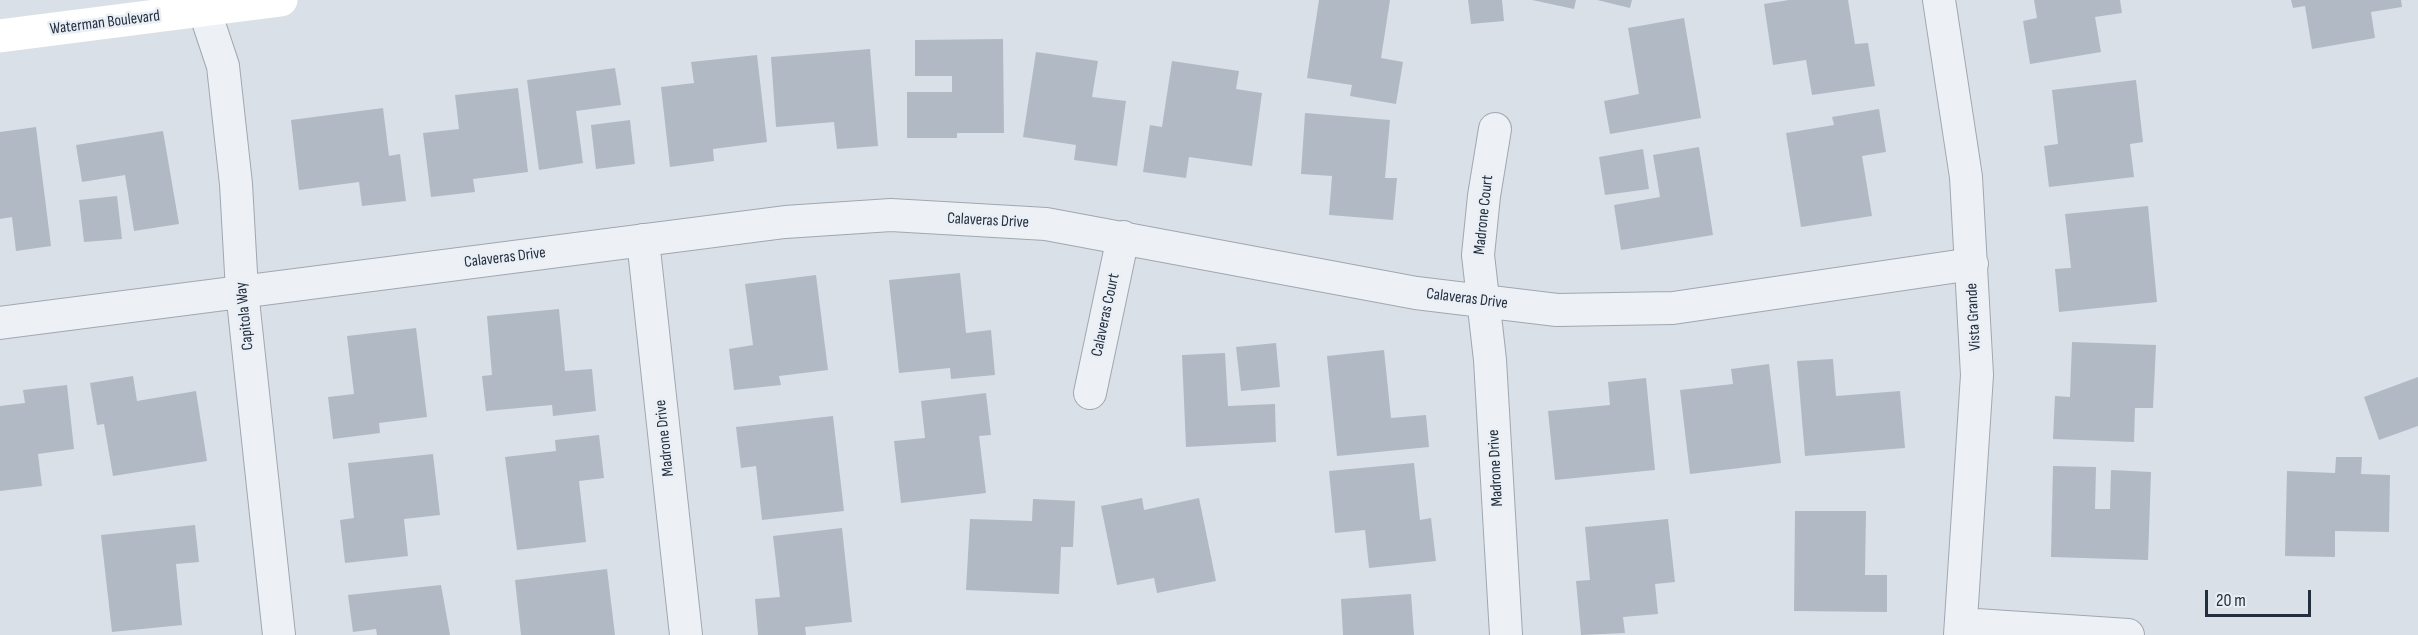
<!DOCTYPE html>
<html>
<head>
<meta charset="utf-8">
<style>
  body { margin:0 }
  #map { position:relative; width:2418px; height:635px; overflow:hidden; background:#dae0e7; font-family:"Sofia Sans Condensed",sans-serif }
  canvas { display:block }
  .scale { position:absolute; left:2205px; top:590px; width:106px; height:27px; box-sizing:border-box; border:3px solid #232e3e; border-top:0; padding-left:8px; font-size:18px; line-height:21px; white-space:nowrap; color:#232e3e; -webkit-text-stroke:4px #e9eff5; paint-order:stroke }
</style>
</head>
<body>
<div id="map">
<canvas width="2418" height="635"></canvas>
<div class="scale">20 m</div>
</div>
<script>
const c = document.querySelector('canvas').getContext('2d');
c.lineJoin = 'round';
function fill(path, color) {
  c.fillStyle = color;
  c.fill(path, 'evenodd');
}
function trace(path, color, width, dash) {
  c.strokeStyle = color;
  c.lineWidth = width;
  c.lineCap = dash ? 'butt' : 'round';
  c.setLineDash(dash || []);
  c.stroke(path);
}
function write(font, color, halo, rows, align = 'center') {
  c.font = font + ' "Sofia Sans Condensed",sans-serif';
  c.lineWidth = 5;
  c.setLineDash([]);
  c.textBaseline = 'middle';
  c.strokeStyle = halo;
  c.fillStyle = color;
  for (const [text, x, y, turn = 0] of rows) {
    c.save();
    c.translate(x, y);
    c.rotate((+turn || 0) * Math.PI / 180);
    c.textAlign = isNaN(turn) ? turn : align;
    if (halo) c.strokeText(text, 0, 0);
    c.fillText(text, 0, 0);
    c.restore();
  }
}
fill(new Path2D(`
  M 1319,0 L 1390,0 L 1381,58 L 1403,62 L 1396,104 L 1350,96 L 1352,85 L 1307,78 Z
  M 1468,0 L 1502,0 L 1504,21 L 1471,24 Z
  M 1532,0 L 1576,0 L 1574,9 Z
  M 1597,0 L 1632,0 L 1630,8 Z
  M 1789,0 L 1848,0 L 1855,44 L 1868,43 L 1875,86 L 1812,95 L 1806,60 L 1773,65 L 1764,4 Z
  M 2034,0 L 2120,0 L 2122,13 L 2095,17 L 2101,52 L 2030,64 L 2023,21 L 2037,18 Z
  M 2291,0 L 2401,0 L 2402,7 L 2371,12 L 2375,38 L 2312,49 L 2305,6 L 2293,8 Z
  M 1684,18 L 1701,118 L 1610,134 L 1604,101 L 1639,94 L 1628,28 Z
  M 1003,39 L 1004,133 L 957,133 L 957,138 L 907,138 L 907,92 L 952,92 L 952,76 L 915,76 L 915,40 Z
  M 870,49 L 878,146 L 837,149 L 834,122 L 776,127 L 771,57 Z
  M 1036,52 L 1098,61 L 1092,97 L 1126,101 L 1117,166 L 1074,160 L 1076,145 L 1023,137 Z
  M 757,55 L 767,142 L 713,149 L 714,161 L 670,167 L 661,87 L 694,83 L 691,62 Z
  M 1172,61 L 1239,71 L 1236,89 L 1262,93 L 1252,166 L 1189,157 L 1186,178 L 1143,172 L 1150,125 L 1162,127 Z
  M 615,68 L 621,105 L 576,111 L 583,163 L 539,170 L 527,80 Z
  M 2136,80 L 2143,142 L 2130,144 L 2134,177 L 2049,187 L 2044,146 L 2058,144 L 2052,90 Z
  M 518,88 L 528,172 L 473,179 L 475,192 L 431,197 L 423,133 L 459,129 L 455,95 Z
  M 383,108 L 389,156 L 400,154 L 406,201 L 362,206 L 359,182 L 299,190 L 291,120 Z
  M 1879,109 L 1886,152 L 1862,156 L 1872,216 L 1801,227 L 1786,133 L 1834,125 L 1832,117 Z
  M 1305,113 L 1390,120 L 1385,178 L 1397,178 L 1393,220 L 1329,215 L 1332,176 L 1301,174 Z
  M 630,120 L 635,164 L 596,169 L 591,125 Z
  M 36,127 L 51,246 L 16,251 L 12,217 L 0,219 L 0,132 Z
  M 163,131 L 179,224 L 134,231 L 125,175 L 82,182 L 76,145 Z
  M 1699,147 L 1713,235 L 1621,250 L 1614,205 L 1660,197 L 1653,155 Z
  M 1643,149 L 1649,189 L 1605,195 L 1599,157 Z
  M 117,196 L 122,239 L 84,242 L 79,200 Z
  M 2148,206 L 2157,302 L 2059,312 L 2055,269 L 2071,268 L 2065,214 Z
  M 960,273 L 966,333 L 991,330 L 995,375 L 951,379 L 950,368 L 899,373 L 889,280 Z
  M 816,275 L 828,370 L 779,376 L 781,385 L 734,390 L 729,349 L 753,345 L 745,284 Z
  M 559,309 L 565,371 L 592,369 L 596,411 L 553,416 L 552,405 L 486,411 L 482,376 L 492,375 L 487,316 Z
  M 416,328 L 427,417 L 379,423 L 380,433 L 333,439 L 328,397 L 354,394 L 347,336 Z
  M 2072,342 L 2156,345 L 2153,408 L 2135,408 L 2134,442 L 2053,439 L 2055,396 L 2070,397 Z
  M 1276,343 L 1280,387 L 1241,391 L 1236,347 Z
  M 1384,350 L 1391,418 L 1426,415 L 1429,447 L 1337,456 L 1327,356 Z
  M 1225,353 L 1228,406 L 1275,404 L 1276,442 L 1186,447 L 1182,355 Z
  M 1833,359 L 1836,396 L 1900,391 L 1905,448 L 1805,456 L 1797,361 Z
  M 1769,364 L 1781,463 L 1690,474 L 1680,390 L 1733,384 L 1731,369 Z
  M 133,376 L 137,401 L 196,391 L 207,461 L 113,476 L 104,424 L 97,425 L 90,383 Z
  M 2418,377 L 2418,426 L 2379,440 L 2364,397 Z
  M 1646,378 L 1655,470 L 1555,480 L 1548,411 L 1610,405 L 1608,382 Z
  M 67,385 L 74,449 L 38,454 L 42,486 L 0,491 L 0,406 L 25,403 L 23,390 Z
  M 986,393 L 991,435 L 979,436 L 986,493 L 901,503 L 894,441 L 925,438 L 921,401 Z
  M 833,416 L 844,511 L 762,520 L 756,466 L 741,468 L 736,427 Z
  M 599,435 L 604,478 L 579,481 L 586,542 L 517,550 L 505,457 L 556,451 L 555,440 Z
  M 433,454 L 440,515 L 404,519 L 408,556 L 345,563 L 340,520 L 354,518 L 348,463 Z
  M 2336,457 L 2362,457 L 2361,474 L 2390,475 L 2389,532 L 2335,531 L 2335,557 L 2285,556 L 2287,471 L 2335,473 Z
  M 1414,463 L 1420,520 L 1431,518 L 1436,561 L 1369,568 L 1365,530 L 1335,533 L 1329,471 Z
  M 2053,466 L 2096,467 L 2095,509 L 2110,509 L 2111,470 L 2151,472 L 2148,560 L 2051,557 Z
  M 1142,498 L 1144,510 L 1199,498 L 1216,581 L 1157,593 L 1154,578 L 1117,585 L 1101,506 Z
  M 1033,499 L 1075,501 L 1073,547 L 1061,547 L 1059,594 L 966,590 L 970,519 L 1032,521 Z
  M 1795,511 L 1866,511 L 1865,575 L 1887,575 L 1887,612 L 1794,611 Z
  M 1668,519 L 1675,582 L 1655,584 L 1658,614 L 1623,617 L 1625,633 L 1581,635 L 1576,581 L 1590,580 L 1585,527 Z
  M 195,525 L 199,562 L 176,564 L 182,625 L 112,632 L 101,535 Z
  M 842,528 L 852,622 L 805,627 L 806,635 L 758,635 L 755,599 L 780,597 L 773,536 Z
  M 607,569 L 615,635 L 521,635 L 515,580 Z
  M 441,585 L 450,635 L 377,635 L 376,629 L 353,632 L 348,595 Z
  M 1411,594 L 1414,635 L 1343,635 L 1341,599 Z`), '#b1b9c4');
const minor = new Path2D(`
  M 201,0 L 223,66 L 236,184 L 242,291 L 279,635
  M 1939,0 L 1966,177 L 1977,375 L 1960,635
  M 1495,129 L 1484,196 L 1478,255 L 1490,360 L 1506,635
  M 643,240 L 686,635
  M 0,323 L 785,222 L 891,215 L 1046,224 L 1416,293 L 1557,310 L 1673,308 L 1972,264
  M 1090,393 L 1123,237
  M 1961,624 L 2128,635`);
trace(minor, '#9fa7b1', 34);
trace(minor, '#edf0f5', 32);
trace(new Path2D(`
  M 0,36 L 281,0`), '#fff', 33);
write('16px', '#232e3e', '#e9eff5', [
  ["Waterman Boulevard",105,23,-7],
  ["Madrone Court",1484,215,-84],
  ["Calaveras Drive",988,221,3],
  ["Calaveras Drive",505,258,-7],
  ["Calaveras Drive",1467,299,7],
  ["Calaveras Court",1106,315,-78],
  ["Capitola Way",245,316,-96],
  ["Vista Grande",1974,317,-93],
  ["Madrone Drive",665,438,-96],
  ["Madrone Drive",1496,468,-93]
]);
</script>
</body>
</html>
